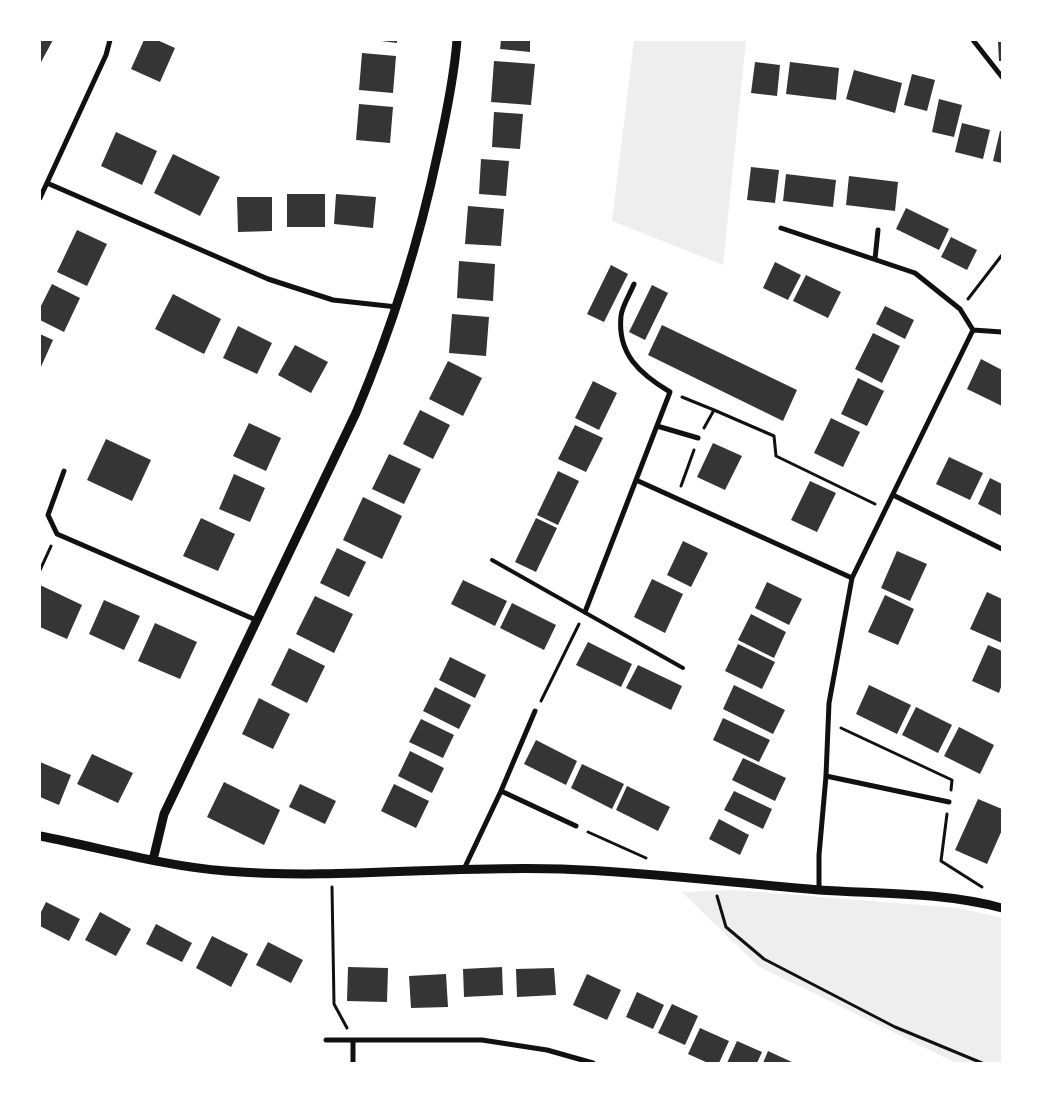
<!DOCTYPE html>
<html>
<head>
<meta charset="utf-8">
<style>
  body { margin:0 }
  #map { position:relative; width:1042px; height:1103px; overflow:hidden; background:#fff; font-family:"Fira Sans Condensed",sans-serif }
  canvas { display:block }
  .frame { position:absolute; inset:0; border:41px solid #fff; pointer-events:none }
</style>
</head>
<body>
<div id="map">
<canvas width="1042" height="1103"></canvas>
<div class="frame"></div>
</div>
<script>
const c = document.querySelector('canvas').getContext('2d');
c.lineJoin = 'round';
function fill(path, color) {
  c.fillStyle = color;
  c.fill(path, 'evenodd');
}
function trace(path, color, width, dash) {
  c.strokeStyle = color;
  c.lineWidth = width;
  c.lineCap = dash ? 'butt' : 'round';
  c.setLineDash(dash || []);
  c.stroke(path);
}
fill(new Path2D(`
  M 634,40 L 746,40 L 723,265 L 612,221 Z
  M 733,890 L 959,908 L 1002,918 L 1002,1063 L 956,1063 L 758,966 L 682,892 Z`), '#eee');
fill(new Path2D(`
  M 40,40 L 53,40 L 40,64 Z
  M 144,40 L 157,40 L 175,48 L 160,82 L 131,69 Z
  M 373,40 L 397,40 L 397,43 Z
  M 501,40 L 530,40 L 530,52 L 500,49 Z
  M 998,42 L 1002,42 L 1002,61 L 999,61 Z
  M 362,53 L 396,56 L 393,93 L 359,90 Z
  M 494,61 L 535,64 L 531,105 L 491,102 Z
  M 755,62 L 780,65 L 777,96 L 751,93 Z
  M 790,62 L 839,68 L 836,100 L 786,94 Z
  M 854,70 L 902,83 L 895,113 L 846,99 Z
  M 912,74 L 935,80 L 927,111 L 904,105 Z
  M 939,99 L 962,105 L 954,137 L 932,132 Z
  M 359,104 L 393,107 L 390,143 L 356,140 Z
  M 494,112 L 523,114 L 520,149 L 492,147 Z
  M 962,123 L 990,130 L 983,159 L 955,152 Z
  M 1000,131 L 1002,131 L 1002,163 L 993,161 Z
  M 116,132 L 157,151 L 142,185 L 101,166 Z
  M 173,154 L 220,177 L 200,216 L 154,193 Z
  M 481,159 L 509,161 L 506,196 L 479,194 Z
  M 751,167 L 779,170 L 775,203 L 747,200 Z
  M 786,174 L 836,180 L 833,207 L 783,201 Z
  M 849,176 L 898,182 L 895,211 L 846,205 Z
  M 287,194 L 325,194 L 325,227 L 287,227 Z
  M 336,194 L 376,197 L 373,228 L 334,224 Z
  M 237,197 L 272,197 L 272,231 L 238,232 Z
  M 468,206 L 504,209 L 501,246 L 465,244 Z
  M 906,208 L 949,229 L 939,250 L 896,229 Z
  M 77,230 L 107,244 L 87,286 L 57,272 Z
  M 951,237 L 977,250 L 967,270 L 941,257 Z
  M 459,261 L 495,264 L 493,301 L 457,298 Z
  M 775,262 L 801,275 L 788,300 L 763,288 Z
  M 611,265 L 628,274 L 604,322 L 587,314 Z
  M 806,275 L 841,292 L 828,318 L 793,301 Z
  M 52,284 L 80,298 L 64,332 L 40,320 L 40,308 Z
  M 652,285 L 668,293 L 645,340 L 629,332 Z
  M 173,294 L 221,319 L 204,354 L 155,329 Z
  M 885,306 L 914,320 L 905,339 L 876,324 Z
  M 452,314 L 489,317 L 486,356 L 449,353 Z
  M 662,325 L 797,390 L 783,421 L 648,355 Z
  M 238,326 L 272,343 L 257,374 L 223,358 Z
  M 873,333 L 900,346 L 882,383 L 855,369 Z
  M 40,334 L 53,340 L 40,369 Z
  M 295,345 L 328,362 L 311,393 L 278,375 Z
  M 981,359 L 1002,370 L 1002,406 L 967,389 Z
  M 448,361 L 482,378 L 463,416 L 429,399 Z
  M 858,378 L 884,391 L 867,426 L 841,414 Z
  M 593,381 L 617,393 L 599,430 L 575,418 Z
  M 420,410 L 450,425 L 433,459 L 403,444 Z
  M 831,418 L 860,432 L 843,467 L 814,453 Z
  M 249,423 L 281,438 L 266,471 L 233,456 Z
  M 575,425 L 603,438 L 586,472 L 558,459 Z
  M 106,439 L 151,460 L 132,501 L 87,480 Z
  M 713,443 L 742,456 L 725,490 L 697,477 Z
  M 389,454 L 421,469 L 404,504 L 372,489 Z
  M 949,457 L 983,473 L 970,500 L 936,484 Z
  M 558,471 L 579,481 L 558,525 L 537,515 Z
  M 234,474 L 265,488 L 250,522 L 219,509 Z
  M 990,478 L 1002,484 L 1002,516 L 978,504 Z
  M 810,481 L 836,493 L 817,532 L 791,520 Z
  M 363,497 L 402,516 L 382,559 L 343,540 Z
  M 201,518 L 235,534 L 218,571 L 183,556 Z
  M 536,518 L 557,528 L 536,572 L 515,562 Z
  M 683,541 L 708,553 L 691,587 L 667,575 Z
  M 337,548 L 366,562 L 349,597 L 320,583 Z
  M 897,551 L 927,564 L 910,601 L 881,588 Z
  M 652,579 L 683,594 L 665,633 L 634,617 Z
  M 463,580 L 507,601 L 495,626 L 451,604 Z
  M 767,582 L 802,599 L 789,625 L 755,608 Z
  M 40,585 L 82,605 L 67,639 L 40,627 Z
  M 987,592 L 1002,599 L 1002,643 L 970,629 Z
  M 885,595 L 914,609 L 898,645 L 868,632 Z
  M 315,596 L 353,614 L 334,653 L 296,634 Z
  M 104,600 L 140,616 L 124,650 L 89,634 Z
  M 512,603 L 556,625 L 544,650 L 500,628 Z
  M 751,614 L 786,632 L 774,658 L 738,640 Z
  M 155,623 L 197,642 L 180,679 L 138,661 Z
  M 588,642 L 632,664 L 621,687 L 576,665 Z
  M 738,644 L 775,662 L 762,689 L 725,671 Z
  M 988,645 L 1002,651 L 1002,684 L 999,693 L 972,681 Z
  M 289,648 L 325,666 L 307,703 L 271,685 Z
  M 450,657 L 486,675 L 475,698 L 439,680 Z
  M 638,665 L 682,686 L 671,710 L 626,688 Z
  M 734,685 L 785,710 L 773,734 L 723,709 Z
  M 869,685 L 911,705 L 897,734 L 856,714 Z
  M 435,687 L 471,705 L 459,729 L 423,711 Z
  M 259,698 L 290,714 L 273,749 L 242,734 Z
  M 916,707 L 952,725 L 938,753 L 902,735 Z
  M 723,718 L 770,740 L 759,762 L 713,740 Z
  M 421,719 L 454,735 L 443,758 L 409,742 Z
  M 959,727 L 994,745 L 980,774 L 944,756 Z
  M 536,740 L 577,761 L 566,785 L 524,764 Z
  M 410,751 L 444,768 L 432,793 L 398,776 Z
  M 92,754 L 133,773 L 118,803 L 77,784 Z
  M 743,758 L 786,778 L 775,801 L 732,780 Z
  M 40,762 L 71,775 L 59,805 L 40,797 Z
  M 582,764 L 624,784 L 612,809 L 571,788 Z
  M 224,782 L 280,810 L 264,845 L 207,817 Z
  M 300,784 L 336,801 L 325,824 L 289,807 Z
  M 394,784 L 429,801 L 416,828 L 381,811 Z
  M 627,786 L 670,807 L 658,831 L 616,810 Z
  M 734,791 L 772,809 L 763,829 L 724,810 Z
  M 978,799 L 1002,809 L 1002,830 L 987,864 L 955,850 Z
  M 719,819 L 749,835 L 740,855 L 709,839 Z
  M 46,902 L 80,919 L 69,941 L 40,926 L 40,914 Z
  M 100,912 L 131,929 L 116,956 L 85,940 Z
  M 156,924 L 192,943 L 182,962 L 146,944 Z
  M 212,936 L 248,954 L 231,987 L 196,968 Z
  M 268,942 L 303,960 L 291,983 L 256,965 Z
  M 348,967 L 388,968 L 387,1002 L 347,1001 Z
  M 502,967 L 503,995 L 464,997 L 463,969 Z
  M 554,968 L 556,995 L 517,997 L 516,969 Z
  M 446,974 L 448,1007 L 411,1008 L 409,976 Z
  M 587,974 L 621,990 L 607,1020 L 573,1005 Z
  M 637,992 L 664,1005 L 653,1029 L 626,1017 Z
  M 672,1004 L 698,1016 L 685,1045 L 658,1033 Z
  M 700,1028 L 729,1041 L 719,1063 L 708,1063 L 688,1054 Z
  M 737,1041 L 762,1052 L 757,1063 L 727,1063 Z
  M 768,1051 L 794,1063 L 763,1063 Z`), '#353535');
trace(new Path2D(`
  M 968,299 L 1002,255
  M 682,397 L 714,410
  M 704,428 L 714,410 L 774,436 L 776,456 L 875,504
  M 681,486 L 694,450
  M 40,570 L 51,546
  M 541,701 L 579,624
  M 841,728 L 952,780 L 951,790
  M 947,814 L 941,861 L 982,887
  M 588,832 L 646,858
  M 332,887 L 334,1004 L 347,1028
  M 717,896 L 726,927 L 764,959 L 895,1027 L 982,1063`), '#111', 3);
trace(new Path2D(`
  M 492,560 L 683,668`), '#111', 4);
trace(new Path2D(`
  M 973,40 L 1002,77
  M 47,183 L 268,279 L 333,300 L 397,307
  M 40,198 L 106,55 L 110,40
  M 781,228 L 915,273 L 960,309 L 973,330 L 852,578 L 829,703 L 826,776 L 819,855 L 819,890
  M 875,259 L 878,230
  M 973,330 L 1002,332
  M 657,426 L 698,438
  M 64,471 L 48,515 L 57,534 L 256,620
  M 636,480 L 852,578
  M 893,495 L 1002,549
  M 585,612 L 670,392 C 640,374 617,354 621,316 C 622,306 630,294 634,284
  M 826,776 L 949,802
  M 501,791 L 576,826
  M 464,869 L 501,791 L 535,711
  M 326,1040 L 482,1040 L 547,1050 L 593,1063
  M 353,1040 L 353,1063`), '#111', 5);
trace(new Path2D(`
  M 40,836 C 102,848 163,866 226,871 C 338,880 450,865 562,869 C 648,872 733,883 819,890 C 880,894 942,892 1002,908
  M 153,860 L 164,814 L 356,413 C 392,328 419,242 438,152 C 446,116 454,78 457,40`), '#111', 9);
</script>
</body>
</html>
